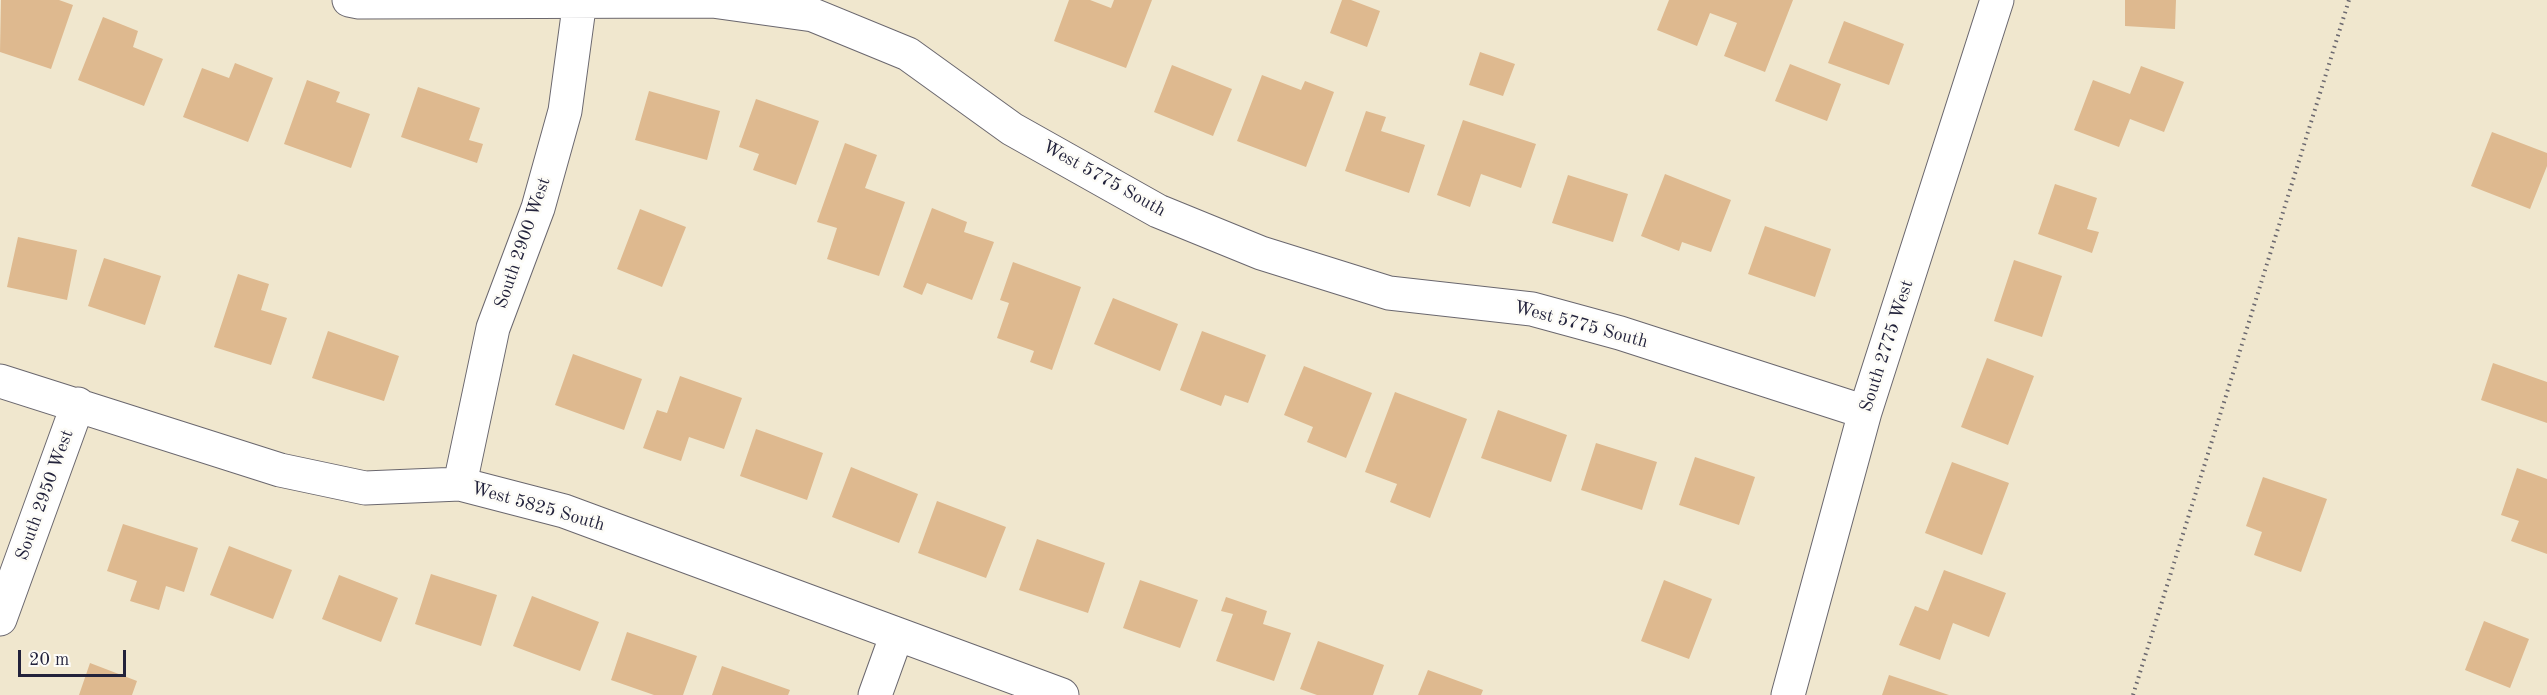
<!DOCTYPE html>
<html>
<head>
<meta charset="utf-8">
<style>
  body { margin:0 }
  #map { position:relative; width:2547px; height:695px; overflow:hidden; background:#f0e7ce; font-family:"Old Standard TT",serif }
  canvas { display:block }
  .scale { position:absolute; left:18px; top:650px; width:108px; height:27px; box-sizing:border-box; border:3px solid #22223b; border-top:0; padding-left:8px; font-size:18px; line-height:21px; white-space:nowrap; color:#22223b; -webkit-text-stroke:4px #fdfcf7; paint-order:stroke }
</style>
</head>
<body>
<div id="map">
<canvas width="2547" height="695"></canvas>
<div class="scale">20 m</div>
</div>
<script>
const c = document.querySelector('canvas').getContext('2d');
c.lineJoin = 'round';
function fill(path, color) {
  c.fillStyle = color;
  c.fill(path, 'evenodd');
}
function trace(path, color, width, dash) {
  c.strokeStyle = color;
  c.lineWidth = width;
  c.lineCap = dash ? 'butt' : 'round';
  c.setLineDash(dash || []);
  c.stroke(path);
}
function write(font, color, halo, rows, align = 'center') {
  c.font = font + ' "Old Standard TT",serif';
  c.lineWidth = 5;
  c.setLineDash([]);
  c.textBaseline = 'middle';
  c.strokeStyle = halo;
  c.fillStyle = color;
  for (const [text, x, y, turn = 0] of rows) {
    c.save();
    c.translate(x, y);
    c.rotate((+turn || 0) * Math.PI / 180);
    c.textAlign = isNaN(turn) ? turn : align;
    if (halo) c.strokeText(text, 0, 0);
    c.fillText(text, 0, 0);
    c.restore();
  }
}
fill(new Path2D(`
  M 1,0 L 59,0 L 73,5 L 51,69 L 0,52 Z
  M 1069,0 L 1090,0 L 1111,8 L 1114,0 L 1152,0 L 1126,68 L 1054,41 Z
  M 1342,0 L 1351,0 L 1380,11 L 1367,47 L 1330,33 Z
  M 1669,0 L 1793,0 L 1765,72 L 1724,56 L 1737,23 L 1710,13 L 1697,46 L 1657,30 Z
  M 2125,0 L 2176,0 L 2175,29 L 2125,26 Z
  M 103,17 L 138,31 L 133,47 L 163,59 L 144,106 L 78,80 Z
  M 1844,21 L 1904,44 L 1889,85 L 1828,63 Z
  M 1480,52 L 1515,64 L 1503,96 L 1469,85 Z
  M 235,63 L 273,78 L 248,142 L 183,117 L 202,68 L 229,78 Z
  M 1790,64 L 1841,84 L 1827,121 L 1775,101 Z
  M 1172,65 L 1232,89 L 1213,136 L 1154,112 Z
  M 2141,66 L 2184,82 L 2164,132 L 2130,119 L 2119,147 L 2074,130 L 2093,80 L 2130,94 Z
  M 1262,75 L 1301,90 L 1305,81 L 1334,92 L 1306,167 L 1237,141 Z
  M 307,80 L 340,92 L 336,102 L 370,114 L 351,168 L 284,144 Z
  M 418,87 L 480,108 L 469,140 L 483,144 L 477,163 L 401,137 Z
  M 649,91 L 720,111 L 707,160 L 635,140 Z
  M 756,99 L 819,121 L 796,185 L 753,170 L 759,154 L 739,147 Z
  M 1366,111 L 1386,117 L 1381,131 L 1425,145 L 1409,193 L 1345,171 Z
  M 1463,120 L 1536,144 L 1521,188 L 1481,174 L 1470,207 L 1437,195 Z
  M 2492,132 L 2547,153 L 2547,166 L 2530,209 L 2471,186 Z
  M 845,143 L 877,155 L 865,188 L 905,202 L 879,276 L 827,259 L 837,228 L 817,222 Z
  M 1665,174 L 1731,200 L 1711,252 L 1682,242 L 1679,251 L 1641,236 Z
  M 1568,175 L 1628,194 L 1613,242 L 1552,223 Z
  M 2055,184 L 2097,198 L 2087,229 L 2099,232 L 2092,253 L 2038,234 Z
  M 932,208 L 967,222 L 964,232 L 994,242 L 972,300 L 927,283 L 922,295 L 903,287 Z
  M 640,209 L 686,227 L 662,287 L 617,269 Z
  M 1765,226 L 1831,249 L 1815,297 L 1748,274 Z
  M 18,237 L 77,250 L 67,300 L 7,287 Z
  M 104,258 L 161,276 L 145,325 L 88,306 Z
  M 2014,260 L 2062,276 L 2042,337 L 1994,321 Z
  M 1013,262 L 1081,287 L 1052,370 L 1030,362 L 1034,351 L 997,338 L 1009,303 L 1000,300 Z
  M 238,274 L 269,284 L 261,310 L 287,318 L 271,365 L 214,347 Z
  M 1113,298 L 1178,324 L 1160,371 L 1094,344 Z
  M 328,331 L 399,356 L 384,401 L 312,378 Z
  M 1202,331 L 1266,355 L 1248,403 L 1225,395 L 1221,406 L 1180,390 Z
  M 573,354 L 642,379 L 624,430 L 555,405 Z
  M 1987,358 L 2034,376 L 2008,445 L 1961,427 Z
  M 2493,363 L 2547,382 L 2547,423 L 2481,400 Z
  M 1304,366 L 1372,393 L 1346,458 L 1307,442 L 1313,427 L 1284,415 Z
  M 680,376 L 742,398 L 724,449 L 689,437 L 681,461 L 643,448 L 657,410 L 667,413 Z
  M 1395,392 L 1467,419 L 1430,518 L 1390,502 L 1397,484 L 1365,472 Z
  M 1498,410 L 1567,435 L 1551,482 L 1481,458 Z
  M 756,429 L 823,453 L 807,500 L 740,476 Z
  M 1596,443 L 1657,462 L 1642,510 L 1581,490 Z
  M 1695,457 L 1755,477 L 1739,525 L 1679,505 Z
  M 1952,462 L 2009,483 L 1982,555 L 1925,533 Z
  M 851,467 L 918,494 L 899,543 L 832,517 Z
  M 2517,468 L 2547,479 L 2547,554 L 2511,541 L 2519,521 L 2501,515 Z
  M 2263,477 L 2327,499 L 2301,572 L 2254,555 L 2262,532 L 2246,526 Z
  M 937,501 L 1006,527 L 986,578 L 918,553 Z
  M 123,524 L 198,548 L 184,592 L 166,586 L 159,610 L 130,601 L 137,581 L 107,571 Z
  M 1037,539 L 1105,563 L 1088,613 L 1019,590 Z
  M 229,546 L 292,570 L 273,619 L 210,595 Z
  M 1944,570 L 2006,593 L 1989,637 L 1953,623 L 1940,660 L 1899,645 L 1915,606 L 1928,611 Z
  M 431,574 L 497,595 L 481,646 L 415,624 Z
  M 339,575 L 398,598 L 381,642 L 322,619 Z
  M 1140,580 L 1198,600 L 1180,648 L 1123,628 Z
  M 1664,580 L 1712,599 L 1689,659 L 1641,641 Z
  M 532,596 L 599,622 L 580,671 L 513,646 Z
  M 1226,597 L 1267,611 L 1263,624 L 1291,633 L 1274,681 L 1216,661 L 1233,614 L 1221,611 Z
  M 2484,621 L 2529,639 L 2510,688 L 2465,670 Z
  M 627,632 L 697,656 L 683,695 L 654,695 L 611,680 Z
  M 1318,641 L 1384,665 L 1373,695 L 1317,695 L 1300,689 Z
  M 90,663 L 137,681 L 132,695 L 79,695 Z
  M 722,666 L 790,690 L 788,695 L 712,695 Z
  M 1428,670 L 1483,690 L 1481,695 L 1418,695 Z
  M 1889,675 L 1949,695 L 1882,695 Z`), '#deb98f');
const street = new Path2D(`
  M 349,0 L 359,2 L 712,1 L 813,15 L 908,54 L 1012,129 L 1158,211 L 1261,253 L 1389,293 L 1532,309 L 1620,333 L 1865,412
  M 0,381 L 280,470 L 365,488 L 460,484 L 564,511 L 1062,695
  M 460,484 L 493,328 L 538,208 L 565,111 L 580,0
  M 0,619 L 78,404
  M 875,695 L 897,634
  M 1788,695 L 1865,412 L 1997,0`);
trace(street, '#6a676e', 35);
trace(new Path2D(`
  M 2133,695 L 2349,0`), '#6a676e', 4, [1.5, 4.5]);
trace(street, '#fff', 33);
write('18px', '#22223b', '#fdfcf7', [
  ["West 5775 South",1104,179,29],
  ["South 2900 West",523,243,-71],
  ["West 5775 South",1581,325,15],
  ["South 2775 West",1887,346,-72],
  ["South 2950 West",45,495,-70],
  ["West 5825 South",538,507,16]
]);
</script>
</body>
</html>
